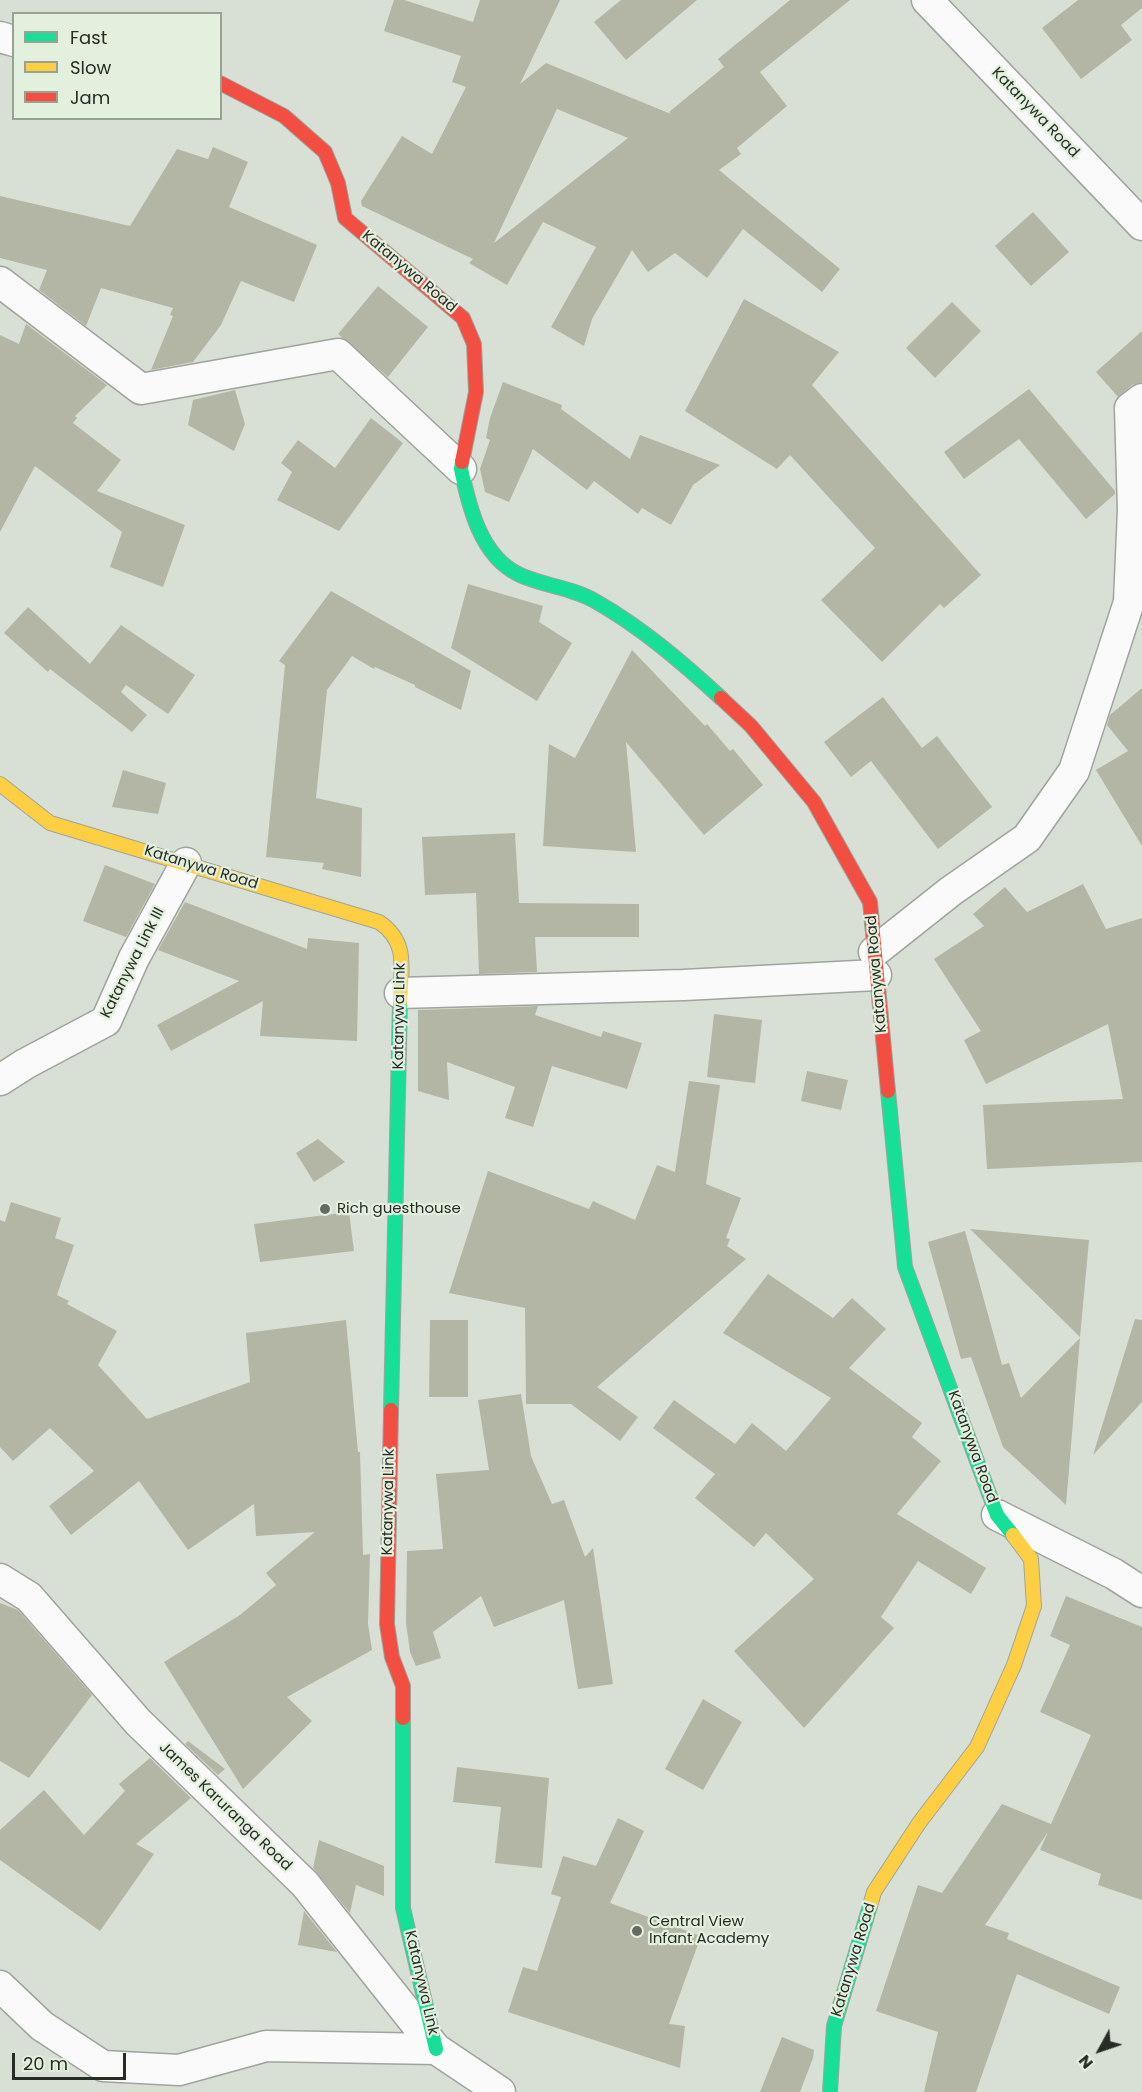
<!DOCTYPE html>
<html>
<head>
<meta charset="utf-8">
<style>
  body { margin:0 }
  #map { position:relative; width:1142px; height:2092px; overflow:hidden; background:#d8dfd5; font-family:Poppins,sans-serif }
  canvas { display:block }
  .legend { position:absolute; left:12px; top:12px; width:210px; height:108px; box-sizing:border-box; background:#e3f0de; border:2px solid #98a294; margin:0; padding:8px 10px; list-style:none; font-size:18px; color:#272c25 }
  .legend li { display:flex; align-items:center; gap:12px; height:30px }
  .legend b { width:30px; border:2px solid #98a294 }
  .north { position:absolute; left:1070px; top:2020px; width:60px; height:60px; -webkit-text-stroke:4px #e3f0de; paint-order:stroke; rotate:230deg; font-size:16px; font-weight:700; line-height:24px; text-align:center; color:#272c25 }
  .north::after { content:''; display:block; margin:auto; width:21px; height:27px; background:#272c25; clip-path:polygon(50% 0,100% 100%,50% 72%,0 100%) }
  .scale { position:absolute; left:12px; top:2053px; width:114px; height:27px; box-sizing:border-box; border:3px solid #272c25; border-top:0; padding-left:8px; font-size:18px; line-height:21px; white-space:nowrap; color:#272c25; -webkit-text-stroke:4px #e3f0de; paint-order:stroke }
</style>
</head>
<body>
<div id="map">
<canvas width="1142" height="2092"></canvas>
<ul class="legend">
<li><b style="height:8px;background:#16e098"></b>Fast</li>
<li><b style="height:8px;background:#ffcf43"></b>Slow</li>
<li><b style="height:8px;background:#f24e42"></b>Jam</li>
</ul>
<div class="north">N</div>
<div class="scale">20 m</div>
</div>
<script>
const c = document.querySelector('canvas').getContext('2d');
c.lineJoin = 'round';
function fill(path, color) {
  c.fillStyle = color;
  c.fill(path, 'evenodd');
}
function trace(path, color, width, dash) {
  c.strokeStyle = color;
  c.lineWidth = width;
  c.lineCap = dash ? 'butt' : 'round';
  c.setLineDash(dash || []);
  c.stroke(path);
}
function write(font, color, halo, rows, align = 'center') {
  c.font = font + ' Poppins,sans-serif';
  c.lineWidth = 4.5;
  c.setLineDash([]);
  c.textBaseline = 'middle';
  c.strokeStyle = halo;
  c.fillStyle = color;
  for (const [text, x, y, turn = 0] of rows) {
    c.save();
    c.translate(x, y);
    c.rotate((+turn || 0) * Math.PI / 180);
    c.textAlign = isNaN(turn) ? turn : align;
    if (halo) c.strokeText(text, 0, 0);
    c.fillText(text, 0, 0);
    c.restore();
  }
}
fill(new Path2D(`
  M 394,0 L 404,0 L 473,22 L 480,0 L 560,0 L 520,84 L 546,63 L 671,114 L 669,112 L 724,67 L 718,59 L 790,0 L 850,0 L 760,72 L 787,106 L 737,148 L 741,154 L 719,170 L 840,269 L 822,292 L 743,229 L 707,278 L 675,253 L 648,272 L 632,250 L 592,319 L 584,346 L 551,327 L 596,247 L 543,222 L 507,285 L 469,263 L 473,259 L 362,206 L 361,201 L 402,136 L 432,154 L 466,87 L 452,82 L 461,56 L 384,31 ZM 557,109 L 628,138 L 494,243 Z
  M 621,0 L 697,0 L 626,60 L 594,22 Z
  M 1078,0 L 1142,0 L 1142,8 L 1121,25 L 1132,40 L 1081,79 L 1042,28 Z
  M 213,147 L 248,162 L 229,207 L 317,245 L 294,302 L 241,281 L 221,325 L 193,362 L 151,370 L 173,316 L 170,315 L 173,308 L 101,288 L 86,326 L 39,290 L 47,270 L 0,258 L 0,196 L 130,226 L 177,149 L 208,159 Z
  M 1033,212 L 1069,252 L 1031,286 L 995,246 Z
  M 378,286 L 428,327 L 388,377 L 338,334 Z
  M 744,299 L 839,352 L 812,385 L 981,575 L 944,608 L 940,604 L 882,662 L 821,600 L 875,548 L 790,455 L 777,469 L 685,411 Z
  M 952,302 L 981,331 L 935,378 L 906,348 Z
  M 26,324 L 107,385 L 75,416 L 77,418 L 73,423 L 121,460 L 97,491 L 185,525 L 163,587 L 110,567 L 122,532 L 35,466 L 0,532 L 0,335 L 19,344 Z
  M 1142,331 L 1142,382 L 1132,385 L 1118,397 L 1096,372 Z
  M 503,382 L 562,405 L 561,409 L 630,459 L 640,435 L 720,465 L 693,485 L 671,525 L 642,508 L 638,514 L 594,481 L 587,490 L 533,449 L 509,502 L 485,492 L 480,469 L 490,440 L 486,438 L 490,418 Z
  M 1029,389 L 1115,491 L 1115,494 L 1086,519 L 1019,439 L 964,479 L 944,452 Z
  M 235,390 L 245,424 L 234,451 L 188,425 L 193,400 Z
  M 371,418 L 403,443 L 339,531 L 277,500 L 292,472 L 281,463 L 298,440 L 335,468 Z
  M 468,584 L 543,606 L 539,622 L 572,643 L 537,701 L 451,648 Z
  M 331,591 L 471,671 L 461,710 L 415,687 L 415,685 L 375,667 L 374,669 L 352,656 L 327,690 L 316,798 L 362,808 L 361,877 L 322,869 L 324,863 L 266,857 L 285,665 L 279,661 Z
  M 28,607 L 90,664 L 121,625 L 195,675 L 168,714 L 126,685 L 121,692 L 147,715 L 132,732 L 50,669 L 48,672 L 4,633 Z
  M 632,650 L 705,726 L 707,724 L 730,751 L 733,749 L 763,785 L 704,835 L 626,742 L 636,852 L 543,846 L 549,744 L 575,758 Z
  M 1142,688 L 1142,846 L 1096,770 L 1128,751 L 1107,725 L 1110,715 Z
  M 883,697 L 922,748 L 937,736 L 992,807 L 938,849 L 871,761 L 851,777 L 824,742 Z
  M 123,770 L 166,783 L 158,814 L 112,807 Z
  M 515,833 L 519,903 L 639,904 L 639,937 L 535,937 L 537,972 L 479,974 L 476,893 L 425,895 L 422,837 Z
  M 105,865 L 155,884 L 126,937 L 83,921 Z
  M 1083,884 L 1106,929 L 1142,918 L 1142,1162 L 987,1169 L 983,1105 L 1123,1099 L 1108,1024 L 986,1084 L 964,1040 L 981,1031 L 934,959 L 984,926 L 973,914 L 1005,887 L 1027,912 Z
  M 185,902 L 307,949 L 308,938 L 359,943 L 357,1041 L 260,1036 L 263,1001 L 171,1051 L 157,1025 L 239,981 L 158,950 Z
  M 538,1006 L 535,1015 L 601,1037 L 603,1031 L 642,1043 L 627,1089 L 552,1066 L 533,1127 L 505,1118 L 515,1087 L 447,1062 L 449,1100 L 418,1091 L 418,1010 Z
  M 714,1014 L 762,1020 L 755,1083 L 707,1077 Z
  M 807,1071 L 848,1080 L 841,1110 L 801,1101 Z
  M 689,1081 L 720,1085 L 706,1184 L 741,1198 L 726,1238 L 730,1239 L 727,1246 L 746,1259 L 597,1387 L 638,1417 L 620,1441 L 571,1404 L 526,1404 L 525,1308 L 449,1293 L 488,1171 L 589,1209 L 593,1201 L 635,1220 L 657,1165 L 675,1172 Z
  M 318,1139 L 345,1162 L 314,1182 L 296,1153 Z
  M 11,1202 L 61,1218 L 55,1238 L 74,1245 L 57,1295 L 69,1301 L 67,1304 L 117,1331 L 98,1365 L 147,1419 L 250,1382 L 246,1333 L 346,1320 L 358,1452 L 360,1452 L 363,1555 L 370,1554 L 368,1624 L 372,1650 L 287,1697 L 312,1721 L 243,1789 L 164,1662 L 240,1615 L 276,1585 L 266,1573 L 315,1532 L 256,1536 L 254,1504 L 188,1550 L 139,1481 L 71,1535 L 49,1506 L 94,1471 L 50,1428 L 13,1461 L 0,1447 L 0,1220 L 5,1222 Z
  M 349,1212 L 354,1251 L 260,1262 L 254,1224 Z
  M 970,1229 L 1089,1240 L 1080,1337 Z
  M 965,1231 L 1002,1365 L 1009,1363 L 1021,1398 L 1080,1338 L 1066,1505 L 1003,1447 L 971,1357 L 961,1359 L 928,1242 Z
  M 768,1274 L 833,1318 L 852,1298 L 886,1329 L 849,1368 L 922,1423 L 912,1437 L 941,1461 L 897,1514 L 986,1568 L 971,1594 L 918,1561 L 881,1617 L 894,1628 L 804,1728 L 734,1651 L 814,1579 L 766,1533 L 754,1547 L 695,1498 L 715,1474 L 653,1428 L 674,1400 L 735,1444 L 752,1423 L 786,1451 L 831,1398 L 723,1333 Z
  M 1135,1319 L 1142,1320 L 1142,1402 L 1093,1455 Z
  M 430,1320 L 468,1320 L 468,1397 L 429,1397 Z
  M 521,1394 L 531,1456 L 552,1504 L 564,1500 L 585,1557 L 593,1548 L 613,1684 L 578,1689 L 564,1600 L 494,1627 L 481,1596 L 433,1632 L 441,1658 L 416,1666 L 410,1652 L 406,1623 L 407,1551 L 443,1549 L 436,1474 L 489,1470 L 478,1400 Z
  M 1066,1596 L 1142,1627 L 1142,1900 L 1098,1885 L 1101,1874 L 1040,1850 L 1048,1832 L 985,1925 L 1009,1933 L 1007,1939 L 1120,1987 L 1109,2014 L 1017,1974 L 976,2092 L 924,2092 L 938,2032 L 876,2011 L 918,1885 L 942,1893 L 1002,1804 L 1051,1824 L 1091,1735 L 1040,1712 L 1070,1645 L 1050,1636 Z
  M 0,1603 L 18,1610 L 92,1695 L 29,1778 L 0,1761 Z
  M 703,1699 L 742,1722 L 703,1790 L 665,1769 Z
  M 188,1741 L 225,1769 L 218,1775 L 185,1744 Z
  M 150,1758 L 191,1798 L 136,1844 L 154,1854 L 100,1931 L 0,1860 L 0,1830 L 44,1790 L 84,1835 L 125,1791 L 119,1784 Z
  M 457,1767 L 549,1778 L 542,1868 L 495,1863 L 501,1807 L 453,1802 Z
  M 618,1818 L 644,1831 L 610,1903 L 701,1936 L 669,2024 L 685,2026 L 680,2068 L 508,2012 L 523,1967 L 537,1971 L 561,1897 L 551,1894 L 563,1856 L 596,1866 Z
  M 319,1840 L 384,1866 L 384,1896 L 356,1885 L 350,1913 L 313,1868 Z
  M 304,1911 L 337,1952 L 298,1945 Z
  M 782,2037 L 814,2050 L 813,2058 L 800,2092 L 760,2092 Z`), '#b4b6a5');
const street = new Path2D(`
  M 927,0 L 1142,225
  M 0,37 L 14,41
  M 0,282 L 141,389 L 338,354 L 461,469
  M 874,952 L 951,891 L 1027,838 L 1074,771 L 1129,602 L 1133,510 L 1130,408 L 1142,399
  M 400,993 L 684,985 L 876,975
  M 0,1080 L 25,1064 L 106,1021 L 134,958 L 186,863
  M 997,1515 L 1114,1574 L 1142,1592
  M 0,1579 L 29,1597 L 138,1722 L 305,1884 L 436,2049
  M 0,1986 L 42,2026 L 103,2066 L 179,2070 L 266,2046 L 436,2049 L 500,2092`);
const fast = new Path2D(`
  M 462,462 L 461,469 C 469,506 480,555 518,574 C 542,586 572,587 595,601 C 641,627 683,663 721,698
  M 888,1091 L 905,1267 L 997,1515 L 1013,1535
  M 391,1410 L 400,1002
  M 403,1718 L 403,1908 L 436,2049
  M 830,2092 L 834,2026 L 870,1906`);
const slow = new Path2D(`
  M 0,784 L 50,823 L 379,922 C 409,942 401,969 400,1002
  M 870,1906 L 874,1892 L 919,1823 L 977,1747 L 1014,1665 L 1034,1606 L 1031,1559 L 1013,1535`);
const jam = new Path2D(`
  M 220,83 L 284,116 L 325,152 L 338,183 L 345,218 L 463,318 L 474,344 L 476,392 L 462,462
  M 721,698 L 751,726 L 814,802 L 870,902 L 888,1091
  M 391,1410 L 387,1624 L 392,1657 L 403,1686 L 403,1718`);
trace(street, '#9fa49d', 33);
trace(fast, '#9fa49d', 16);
trace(slow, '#9fa49d', 16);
trace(jam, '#9fa49d', 16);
trace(street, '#f9faf9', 30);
trace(fast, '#16e098', 14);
trace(slow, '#ffcf43', 14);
trace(jam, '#f24e42', 14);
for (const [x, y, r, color] of [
  [325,1209,6,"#656b63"],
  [637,1931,6,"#656b63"]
]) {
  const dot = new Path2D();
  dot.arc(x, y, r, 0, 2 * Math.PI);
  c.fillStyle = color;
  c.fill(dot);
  trace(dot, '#e3f0de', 2);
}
write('15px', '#272c25', '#e3f0de', [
  ["Katanywa Road",1035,113,46],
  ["Katanywa Road",409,272,40],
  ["Katanywa Road",201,868,17],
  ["Katanywa Link III",133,963,-63],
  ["Katanywa Road",877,974,-95],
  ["Katanywa Link",400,1016,-89],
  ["Katanywa Road",972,1447,70],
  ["Katanywa Link",389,1502,-89],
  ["James Karuranga Road",225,1807,44],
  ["Katanywa Road",854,1960,-73],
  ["Katanywa Link",421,1983,77]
]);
write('15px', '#272c25', '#e3f0de', [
  ["Rich guesthouse",337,1209],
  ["Central View",649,1922],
  ["Infant Academy",649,1939]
], 'left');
</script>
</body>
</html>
